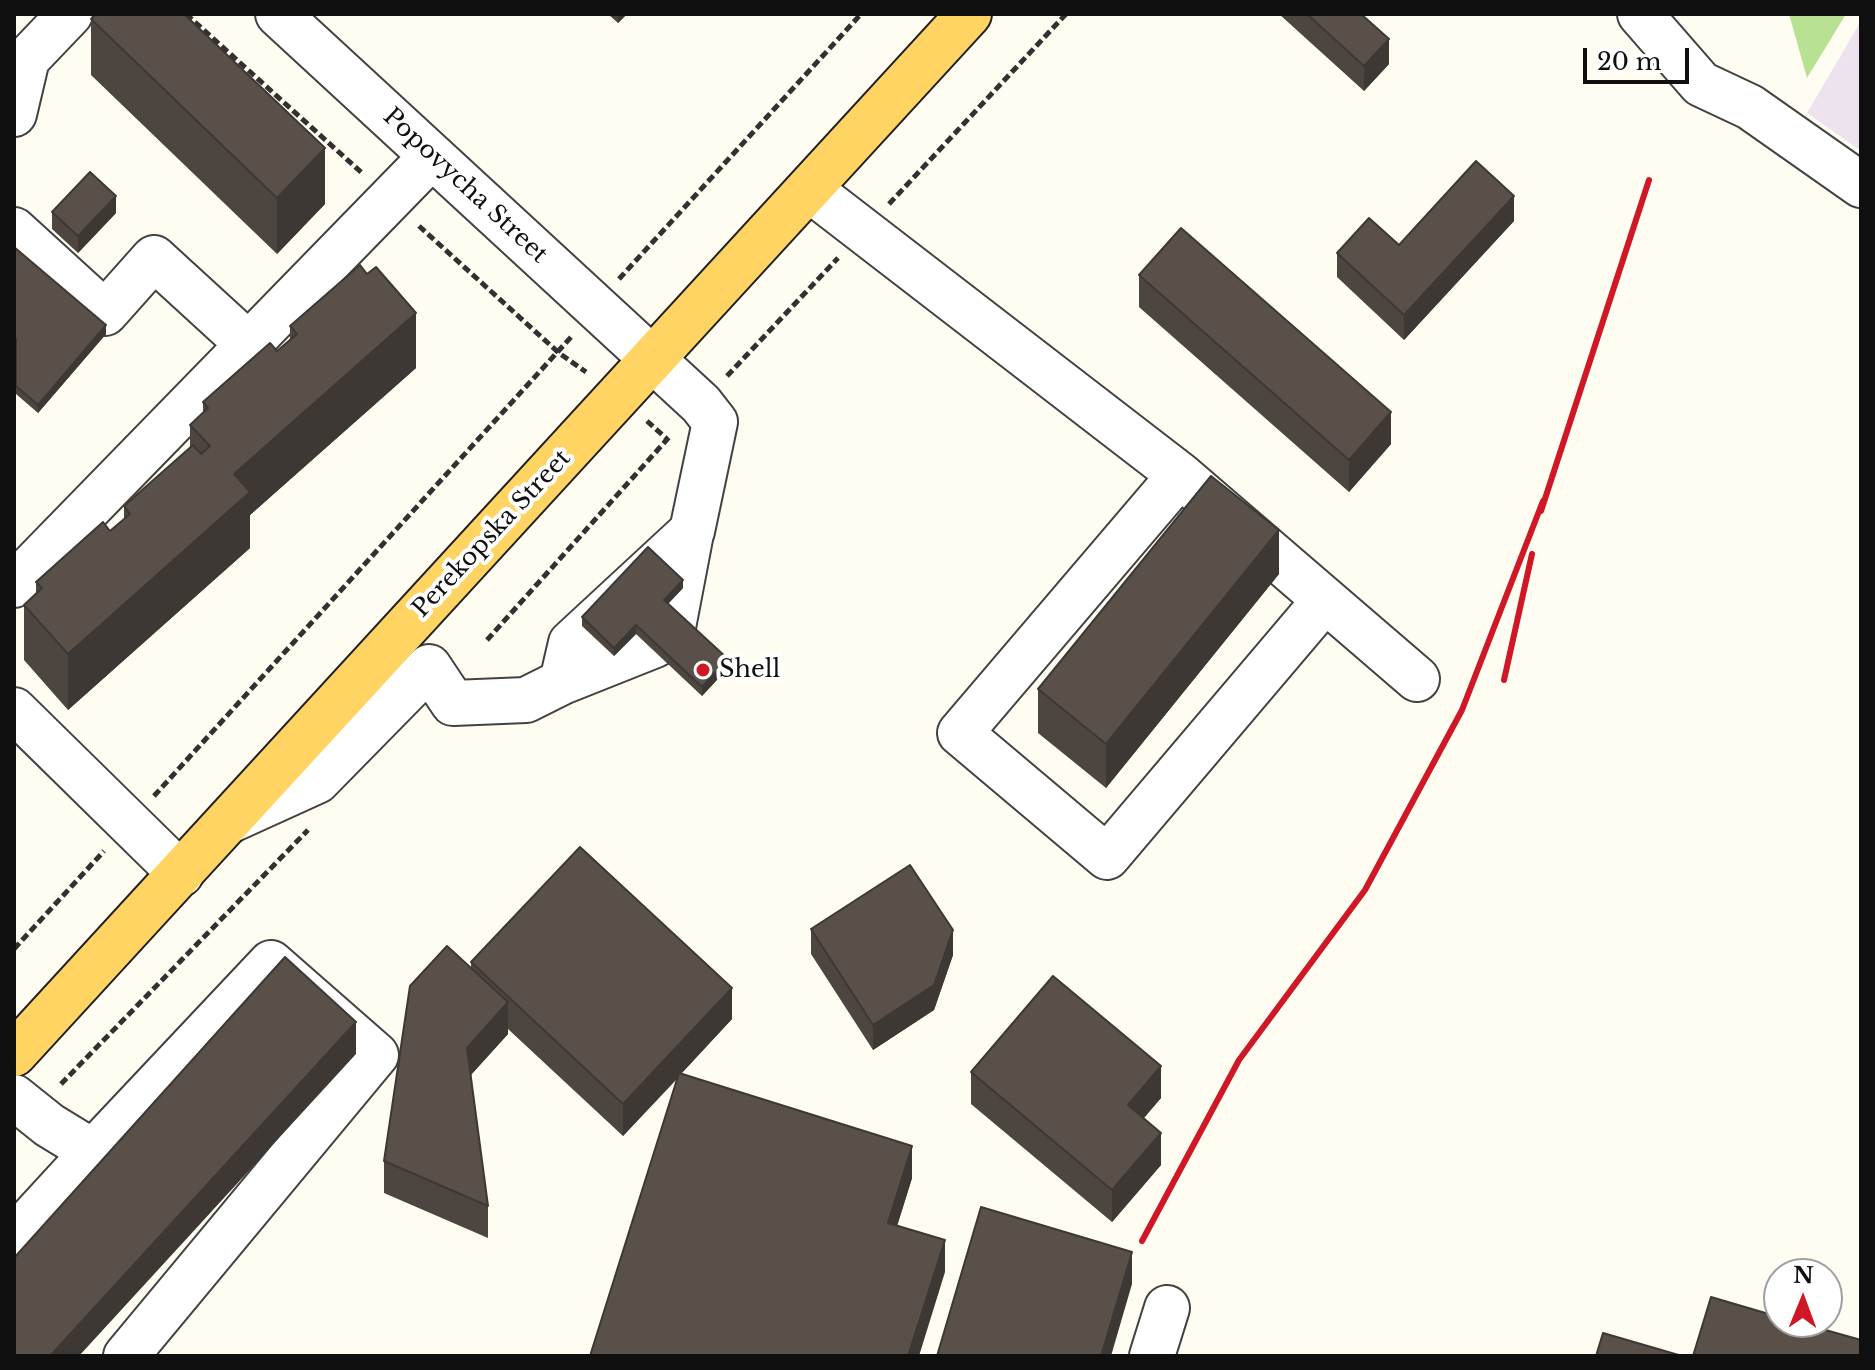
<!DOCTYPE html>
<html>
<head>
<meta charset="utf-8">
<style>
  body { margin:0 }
  #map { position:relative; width:1875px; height:1370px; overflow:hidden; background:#fffcf2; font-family:"Libre Baskerville",serif }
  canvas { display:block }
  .frame { position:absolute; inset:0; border:16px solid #0f0f0f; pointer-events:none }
  .north { position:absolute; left:1763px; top:1258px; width:80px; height:80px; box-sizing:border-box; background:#fff; border:2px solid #9f9f9f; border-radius:50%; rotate:1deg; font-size:22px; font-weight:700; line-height:32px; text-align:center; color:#0f0f0f }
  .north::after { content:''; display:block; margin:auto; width:28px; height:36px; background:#d01725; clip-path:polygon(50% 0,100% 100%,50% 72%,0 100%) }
  .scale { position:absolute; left:1583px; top:48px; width:106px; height:36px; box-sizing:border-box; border:4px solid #0f0f0f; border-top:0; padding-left:10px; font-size:24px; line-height:28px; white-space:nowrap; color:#0f0f0f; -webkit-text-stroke:6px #fff; paint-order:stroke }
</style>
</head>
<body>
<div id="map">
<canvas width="1875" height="1370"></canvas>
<div class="frame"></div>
<div class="north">N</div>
<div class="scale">20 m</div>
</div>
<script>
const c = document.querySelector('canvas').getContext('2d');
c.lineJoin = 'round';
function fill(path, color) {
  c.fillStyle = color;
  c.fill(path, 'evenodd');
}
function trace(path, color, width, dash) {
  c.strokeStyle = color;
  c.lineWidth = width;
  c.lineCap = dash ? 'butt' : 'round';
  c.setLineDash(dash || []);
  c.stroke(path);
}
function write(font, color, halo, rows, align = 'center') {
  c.font = font + ' "Libre Baskerville",serif';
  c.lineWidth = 8;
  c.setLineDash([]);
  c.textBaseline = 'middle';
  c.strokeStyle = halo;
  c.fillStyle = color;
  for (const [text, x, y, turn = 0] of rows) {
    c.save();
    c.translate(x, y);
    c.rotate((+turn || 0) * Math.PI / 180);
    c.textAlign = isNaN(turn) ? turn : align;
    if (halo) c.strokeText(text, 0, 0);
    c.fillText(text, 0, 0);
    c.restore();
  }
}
fill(new Path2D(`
  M 1861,21 L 1861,151 L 1807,113 Z`), '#ede3ef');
fill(new Path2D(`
  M 1789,14 L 1846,14 L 1807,78 Z`), '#b9e193');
const minor = new Path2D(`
  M 1640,14 L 1701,84 L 1750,107 L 1861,185
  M 14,114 L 27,59 L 70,14
  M 809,189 L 1180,475 L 1417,679
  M 14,230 L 105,313 L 154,258 L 249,345
  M 1180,475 L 960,733 L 1107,857 L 1325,600
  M 14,585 L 432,156
  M 562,682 L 655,645 L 673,627 L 691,533
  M 14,710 L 181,874
  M 229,821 L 317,781 L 429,667 L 453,703 L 526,700 L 562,682 L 571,643 L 692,531 L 715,422 L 701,404 L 278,14
  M 14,1097 L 49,1125 L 93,1152 L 271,963 L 376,1055 L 126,1356
  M 14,1238 L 93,1152
  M 1152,1356 L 1167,1308`);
const major = new Path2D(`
  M 14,1054 L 969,14`);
trace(minor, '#424242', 48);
trace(major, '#202020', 48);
trace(new Path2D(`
  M 186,14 L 362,173
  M 889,204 L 1066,14
  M 419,226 L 559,353 L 586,372
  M 619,279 L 861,14
  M 727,376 L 838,258
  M 647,421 L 667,439
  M 487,640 L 671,435
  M 154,796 L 572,336
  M 14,949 L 104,851
  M 61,1084 L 308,830`), '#313131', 5, [8, 4]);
trace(minor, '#fff', 44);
trace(major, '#ffd462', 44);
trace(new Path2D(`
  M 1541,511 L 1649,180
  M 1504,680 L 1532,554
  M 1142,1241 L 1239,1060 L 1365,890 L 1462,710 L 1543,501`), '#d01725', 6);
fill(new Path2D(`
  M 608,14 L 627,14 L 618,23 Z
  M 1279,14 L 1361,14 L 1389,64 L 1364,91 Z
  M 91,19 L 325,204 L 277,254 L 91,75 Z
  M 52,212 L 116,213 L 78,253 L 52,229 Z
  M 1514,221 L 1404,340 L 1337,277 L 1337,253 L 1399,245 Z
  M 14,247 L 106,334 L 38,413 L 16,394 L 14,396 Z
  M 1139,275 L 1391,444 L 1349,492 L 1139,307 Z
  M 290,326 L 416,368 L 250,515 L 250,548 L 68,710 L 24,660 L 24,605 L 36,593 L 36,582 L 110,531 L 124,519 L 124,506 L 190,448 L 190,425 L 203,413 L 203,402 L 277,351 L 290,339 Z
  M 1279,574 L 1106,788 L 1038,733 L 1038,689 Z
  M 683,588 L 668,604 L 728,668 L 702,696 L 636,634 L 614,656 L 582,626 L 582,617 Z
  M 811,929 L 953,955 L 934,1010 L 873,1050 L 811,954 Z
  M 471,962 L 732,1019 L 681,1074 L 912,1178 L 897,1226 L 945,1272 L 678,1078 L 623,1136 L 508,1029 L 508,1034 L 471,1075 L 488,1206 L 488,1238 L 384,1193 L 384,1161 L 471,968 Z
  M 971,1072 L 1161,1098 L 1143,1118 L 1161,1165 L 1112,1222 L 971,1104 Z`), '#4d4540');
fill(new Path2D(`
  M 618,14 L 627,14 L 618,23 Z
  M 1389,39 L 1389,64 L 1364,91 L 1364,66 Z
  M 325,148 L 325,204 L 277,254 L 277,198 Z
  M 116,196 L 116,213 L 78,253 L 78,236 Z
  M 1514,196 L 1514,221 L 1404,340 L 1404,315 Z
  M 416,313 L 416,368 L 250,515 L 250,548 L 68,710 L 68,654 L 234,474 Z
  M 106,325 L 106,334 L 38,413 L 38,405 Z
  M 16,339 L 16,394 L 14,396 L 14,340 Z
  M 1391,412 L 1391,444 L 1349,492 L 1349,460 Z
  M 1279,530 L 1279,574 L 1106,788 L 1106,744 Z
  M 683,580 L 683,588 L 664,608 L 664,600 Z
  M 636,625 L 636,634 L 614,656 L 614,648 Z
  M 728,659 L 728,668 L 702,696 L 702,687 Z
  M 953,930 L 953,955 L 934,1010 L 873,1050 L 873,1025 Z
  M 732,988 L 732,1019 L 623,1136 L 623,1104 Z
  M 508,1002 L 508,1034 L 467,1079 L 467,1048 Z
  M 356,1022 L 356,1054 L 79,1356 L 50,1356 Z
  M 1161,1066 L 1161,1098 L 1128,1137 L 1128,1105 Z
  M 1161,1133 L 1161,1165 L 1112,1222 L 1112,1190 Z
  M 912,1146 L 912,1178 L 888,1255 L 888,1223 Z
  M 945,1240 L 945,1272 L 919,1356 L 908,1356 Z
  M 1132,1252 L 1132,1284 L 1111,1356 L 1101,1356 Z`), '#3e3834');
const building = new Path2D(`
  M 96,14 L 184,14 L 325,148 L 277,198 L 91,19 Z
  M 1307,14 L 1361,14 L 1389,39 L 1364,66 Z
  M 1476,161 L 1514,196 L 1404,315 L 1337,253 L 1369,218 L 1399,245 Z
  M 90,172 L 116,196 L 78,236 L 52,212 Z
  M 1181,228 L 1391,412 L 1349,460 L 1139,275 Z
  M 14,247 L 106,325 L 38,405 L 16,386 L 16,339 L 14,337 Z
  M 360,265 L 367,274 L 376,267 L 416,313 L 234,474 L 250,492 L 68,654 L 24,605 L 42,588 L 36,582 L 103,522 L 110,531 L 130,514 L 124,506 L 193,445 L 201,454 L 210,446 L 190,425 L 208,408 L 203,402 L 270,343 L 277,351 L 297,334 L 290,326 Z
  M 1211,476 L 1279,530 L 1106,744 L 1038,689 Z
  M 648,547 L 683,580 L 664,600 L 728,659 L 702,687 L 636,625 L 614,648 L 582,617 Z
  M 580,847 L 732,988 L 623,1104 L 471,962 Z
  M 910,865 L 953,930 L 934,985 L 873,1025 L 811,929 Z
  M 447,946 L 508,1002 L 467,1048 L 488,1206 L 384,1161 L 410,986 Z
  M 285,957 L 356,1022 L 50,1356 L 14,1356 L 14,1258 Z
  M 1053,976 L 1161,1066 L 1128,1105 L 1161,1133 L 1112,1190 L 971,1072 Z
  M 679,1073 L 912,1146 L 888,1223 L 945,1240 L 908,1356 L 590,1356 Z
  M 981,1207 L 1132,1252 L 1101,1356 L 937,1356 Z
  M 1711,1297 L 1779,1317 L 1779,1322 L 1797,1322 L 1861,1340 L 1861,1356 L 1693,1356 Z
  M 1603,1333 L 1682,1356 L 1596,1356 Z`);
fill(building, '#59504a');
trace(building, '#3e3834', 2);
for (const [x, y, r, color] of [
  [703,670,8,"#d01725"]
]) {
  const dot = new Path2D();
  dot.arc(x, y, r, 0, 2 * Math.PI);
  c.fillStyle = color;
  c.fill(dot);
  trace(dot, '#fff', 3);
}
write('24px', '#0f0f0f', '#fff', [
  ["Popovycha Street",465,186,43],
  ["Perekopska Street",492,534,-47]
]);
write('24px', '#0f0f0f', '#fff', [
  ["Shell",719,670]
], 'left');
</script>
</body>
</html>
